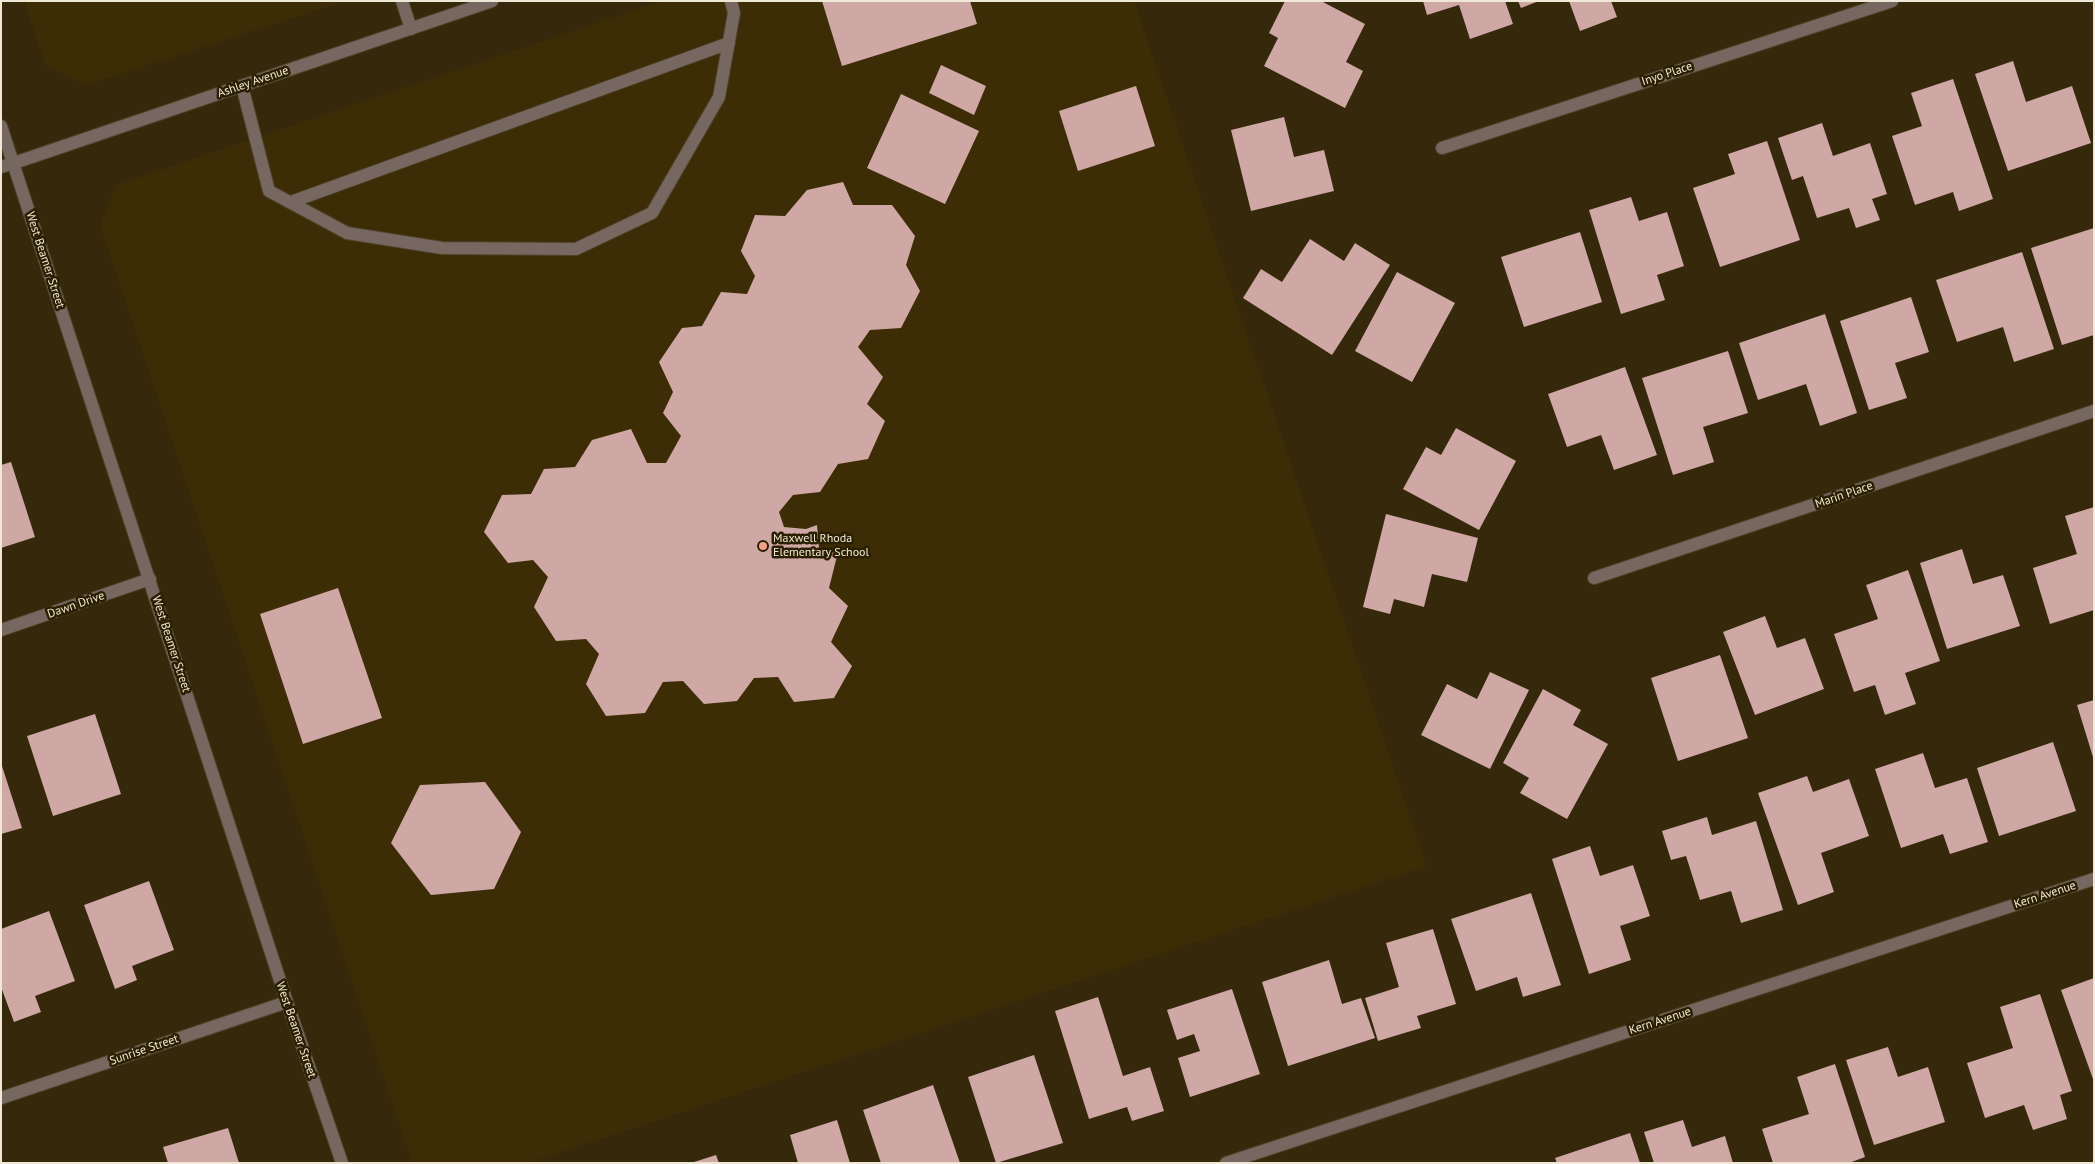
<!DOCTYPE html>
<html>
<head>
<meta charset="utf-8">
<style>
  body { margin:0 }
  #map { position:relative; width:2095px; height:1164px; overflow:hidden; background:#35280b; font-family:"PT Sans",sans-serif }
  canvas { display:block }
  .frame { position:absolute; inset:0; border:2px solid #f0e8d7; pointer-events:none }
</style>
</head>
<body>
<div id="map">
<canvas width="2095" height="1164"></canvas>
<div class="frame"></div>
</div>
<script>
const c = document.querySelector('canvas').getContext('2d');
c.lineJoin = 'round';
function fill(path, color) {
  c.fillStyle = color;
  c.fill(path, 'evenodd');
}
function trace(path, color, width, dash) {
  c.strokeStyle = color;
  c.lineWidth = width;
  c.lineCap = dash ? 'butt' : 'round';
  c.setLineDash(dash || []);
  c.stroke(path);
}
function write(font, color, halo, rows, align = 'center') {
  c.font = font + ' "PT Sans",sans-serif';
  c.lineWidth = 5;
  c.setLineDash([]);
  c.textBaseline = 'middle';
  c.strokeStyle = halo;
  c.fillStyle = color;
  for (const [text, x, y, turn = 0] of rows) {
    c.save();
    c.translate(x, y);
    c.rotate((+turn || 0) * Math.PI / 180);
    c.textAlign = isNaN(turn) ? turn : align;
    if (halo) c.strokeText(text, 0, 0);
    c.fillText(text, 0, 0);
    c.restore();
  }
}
fill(new Path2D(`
  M 24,1 L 345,1 L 87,85 L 46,66 Z
  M 661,1 L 1134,1 L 1427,866 L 528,1163 L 412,1163 L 100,225 L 116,185 Z`), '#3d2d06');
fill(new Path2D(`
  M 822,1 L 970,1 L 977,24 L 842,66 Z
  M 1285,1 L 1321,1 L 1365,24 L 1346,62 L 1363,71 L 1345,108 L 1264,66 L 1278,38 L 1269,33 Z
  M 1423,1 L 1505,1 L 1513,24 L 1470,39 L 1459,5 L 1427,15 Z
  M 1518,1 L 1539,1 L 1521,8 Z
  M 1569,1 L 1611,1 L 1617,17 L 1580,31 Z
  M 2013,61 L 2026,102 L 2072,86 L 2091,143 L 2008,171 L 1975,74 Z
  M 941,65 L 986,86 L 974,115 L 929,93 Z
  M 1953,79 L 1993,199 L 1959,211 L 1953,192 L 1915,205 L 1892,136 L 1922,126 L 1911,93 Z
  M 1136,86 L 1155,146 L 1078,171 L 1059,111 Z
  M 901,94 L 979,131 L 945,204 L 867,168 Z
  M 1284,117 L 1294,157 L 1324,150 L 1334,191 L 1251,211 L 1231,130 Z
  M 1822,123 L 1833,156 L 1870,143 L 1887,194 L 1872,199 L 1880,220 L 1856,228 L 1849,208 L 1817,218 L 1803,176 L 1792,180 L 1778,138 Z
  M 1767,141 L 1800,240 L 1720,267 L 1693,188 L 1735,174 L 1728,154 Z
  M 843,182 L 853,205 L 892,205 L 915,236 L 906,265 L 920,291 L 901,328 L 870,330 L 858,347 L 883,377 L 867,404 L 885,421 L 868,459 L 838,464 L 820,492 L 793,495 L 779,512 L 784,527 L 806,529 L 817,525 L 819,548 L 838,552 L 829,588 L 848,606 L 831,642 L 852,666 L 834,698 L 794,702 L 778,677 L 754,678 L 737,701 L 704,704 L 683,681 L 663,682 L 645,713 L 606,716 L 586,684 L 599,654 L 586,639 L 556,641 L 534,607 L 548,577 L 533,560 L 508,563 L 484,532 L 502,495 L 531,494 L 544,469 L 575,467 L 592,440 L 631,429 L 647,463 L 666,463 L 681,436 L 663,413 L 673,392 L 659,362 L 682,328 L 702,326 L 721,292 L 747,294 L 755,276 L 741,251 L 755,215 L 785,216 L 807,190 Z
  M 1631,197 L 1639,221 L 1667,212 L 1684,266 L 1657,275 L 1665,300 L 1621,314 L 1589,210 Z
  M 2094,228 L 2094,335 L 2062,345 L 2031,248 Z
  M 1580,232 L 1602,302 L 1524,327 L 1501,257 Z
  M 1310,239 L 1344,261 L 1355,243 L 1390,265 L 1332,355 L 1243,298 L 1261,269 L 1282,282 Z
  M 2022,252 L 2054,349 L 2014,362 L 2003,327 L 1957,342 L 1936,280 Z
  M 1397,272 L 1455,303 L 1412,382 L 1355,351 Z
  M 1911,297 L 1929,352 L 1895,363 L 1907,398 L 1869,410 L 1840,321 Z
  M 1825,314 L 1857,413 L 1820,426 L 1806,384 L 1758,400 L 1739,343 Z
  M 1728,351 L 1748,413 L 1703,427 L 1714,462 L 1673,475 L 1642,378 Z
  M 1625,367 L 1657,455 L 1614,470 L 1601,435 L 1567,447 L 1548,394 Z
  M 1456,428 L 1516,461 L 1479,530 L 1403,489 L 1426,447 L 1441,455 Z
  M 11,462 L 35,537 L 1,548 L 1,465 Z
  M 2094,507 L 2094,610 L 2050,624 L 2033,568 L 2077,554 L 2065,516 Z
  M 1386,514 L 1478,538 L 1467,582 L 1432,574 L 1424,607 L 1394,599 L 1390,614 L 1363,607 Z
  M 1962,549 L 1973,584 L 2003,575 L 2020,626 L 1947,649 L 1920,563 Z
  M 1908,570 L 1940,661 L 1905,673 L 1916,704 L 1885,715 L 1875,685 L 1854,692 L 1834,634 L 1878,619 L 1866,585 Z
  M 338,588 L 382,718 L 303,744 L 260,614 Z
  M 1765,616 L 1777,648 L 1805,638 L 1824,689 L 1755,715 L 1723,632 Z
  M 1720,655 L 1748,738 L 1678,761 L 1651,678 Z
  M 1490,672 L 1529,690 L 1490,769 L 1421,735 L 1447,684 L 1477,699 Z
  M 1543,689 L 1581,710 L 1573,725 L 1608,744 L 1567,819 L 1520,793 L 1529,778 L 1503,763 Z
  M 2094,700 L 2094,756 L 2093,757 L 2077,705 Z
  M 95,714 L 121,794 L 53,816 L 27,736 Z
  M 2053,742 L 2076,811 L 1999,836 L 1977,768 Z
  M 1923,753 L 1935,788 L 1967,778 L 1988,842 L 1950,854 L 1943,834 L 1901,848 L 1875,769 Z
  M 1,763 L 22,828 L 1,834 Z
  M 1807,776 L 1813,792 L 1849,779 L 1869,836 L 1821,853 L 1834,892 L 1798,905 L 1758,793 Z
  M 485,782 L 521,832 L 494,889 L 431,895 L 391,843 L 420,785 Z
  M 1707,817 L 1712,835 L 1756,821 L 1783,910 L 1741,923 L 1731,891 L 1700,900 L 1686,856 L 1671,860 L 1662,831 Z
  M 1590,846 L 1600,876 L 1633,865 L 1650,916 L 1620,926 L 1631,960 L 1589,974 L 1552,859 Z
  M 149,881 L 174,950 L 132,966 L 137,980 L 115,989 L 84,905 Z
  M 1531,893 L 1561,985 L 1523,997 L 1517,977 L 1476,991 L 1451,919 Z
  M 49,911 L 75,981 L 35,996 L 41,1012 L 14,1022 L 1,987 L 1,929 Z
  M 1433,929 L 1456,1004 L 1417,1016 L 1421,1028 L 1378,1041 L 1365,998 L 1399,987 L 1386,943 Z
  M 1329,960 L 1342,1004 L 1361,998 L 1375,1038 L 1288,1066 L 1262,982 Z
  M 2094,978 L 2094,1079 L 2093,1079 L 2061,990 Z
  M 1232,989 L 1260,1074 L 1190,1097 L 1178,1058 L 1200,1051 L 1194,1034 L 1177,1040 L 1167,1010 Z
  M 2040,994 L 2072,1091 L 2060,1095 L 2067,1119 L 2033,1130 L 2024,1105 L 1985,1118 L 1967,1063 L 2013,1048 L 2000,1007 Z
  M 1098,997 L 1123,1076 L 1150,1067 L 1164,1111 L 1132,1121 L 1127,1107 L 1089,1119 L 1055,1011 Z
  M 1888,1047 L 1898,1077 L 1928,1067 L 1945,1122 L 1874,1145 L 1846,1060 Z
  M 1034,1055 L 1063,1143 L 996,1163 L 968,1077 Z
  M 1835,1064 L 1865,1157 L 1849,1163 L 1773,1163 L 1762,1129 L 1809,1114 L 1797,1077 Z
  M 933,1085 L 960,1163 L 881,1163 L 863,1110 Z
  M 837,1120 L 850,1163 L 798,1163 L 790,1135 Z
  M 1683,1120 L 1692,1147 L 1725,1136 L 1733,1163 L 1654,1163 L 1644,1132 Z
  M 228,1128 L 239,1163 L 168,1163 L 163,1147 Z
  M 1630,1133 L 1640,1163 L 1557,1163 L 1555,1158 Z
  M 716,1155 L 719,1163 L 694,1163 L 694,1162 Z`), '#cfa8a5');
const service = new Path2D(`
  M 402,1 L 411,29
  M 242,86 L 269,191 L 347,233 L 442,248 L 576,249 L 652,213 L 719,97 L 734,13 L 731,1
  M 291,202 L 729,43`);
const minor = new Path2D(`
  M 1442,148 L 1892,1
  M 1,167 L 14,163
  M 1594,578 L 2094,411
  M 1,630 L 150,579
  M 1,1098 L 287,1002
  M 1226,1163 L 2094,879`);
const tertiary = new Path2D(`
  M 1,126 L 287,1002 L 342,1163
  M 14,163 L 492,1`);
trace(service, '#4f4328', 14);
trace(minor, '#4f4328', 14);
trace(tertiary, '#4f4328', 14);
trace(service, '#766761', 12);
trace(minor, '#766761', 12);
trace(tertiary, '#766761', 12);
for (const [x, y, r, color] of [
  [763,546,5,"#f39f85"]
]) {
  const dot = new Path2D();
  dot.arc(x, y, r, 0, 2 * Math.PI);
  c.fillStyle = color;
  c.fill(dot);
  trace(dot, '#2b1f02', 2);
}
write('12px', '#f0e8d7', '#2b1f02', [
  ["Inyo Place",1667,74,-18],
  ["Ashley Avenue",253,82,-19],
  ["West Beamer Street",45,260,72],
  ["Marin Place",1844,495,-19],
  ["Dawn Drive",76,605,-19],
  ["West Beamer Street",171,644,72],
  ["Kern Avenue",2045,895,-18],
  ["Kern Avenue",1660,1021,-18],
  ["West Beamer Street",296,1030,71],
  ["Sunrise Street",144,1050,-19]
]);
write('12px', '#f0e8d7', '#2b1f02', [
  ["Maxwell Rhoda",773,539],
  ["Elementary School",773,553]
], 'left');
</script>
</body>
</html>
